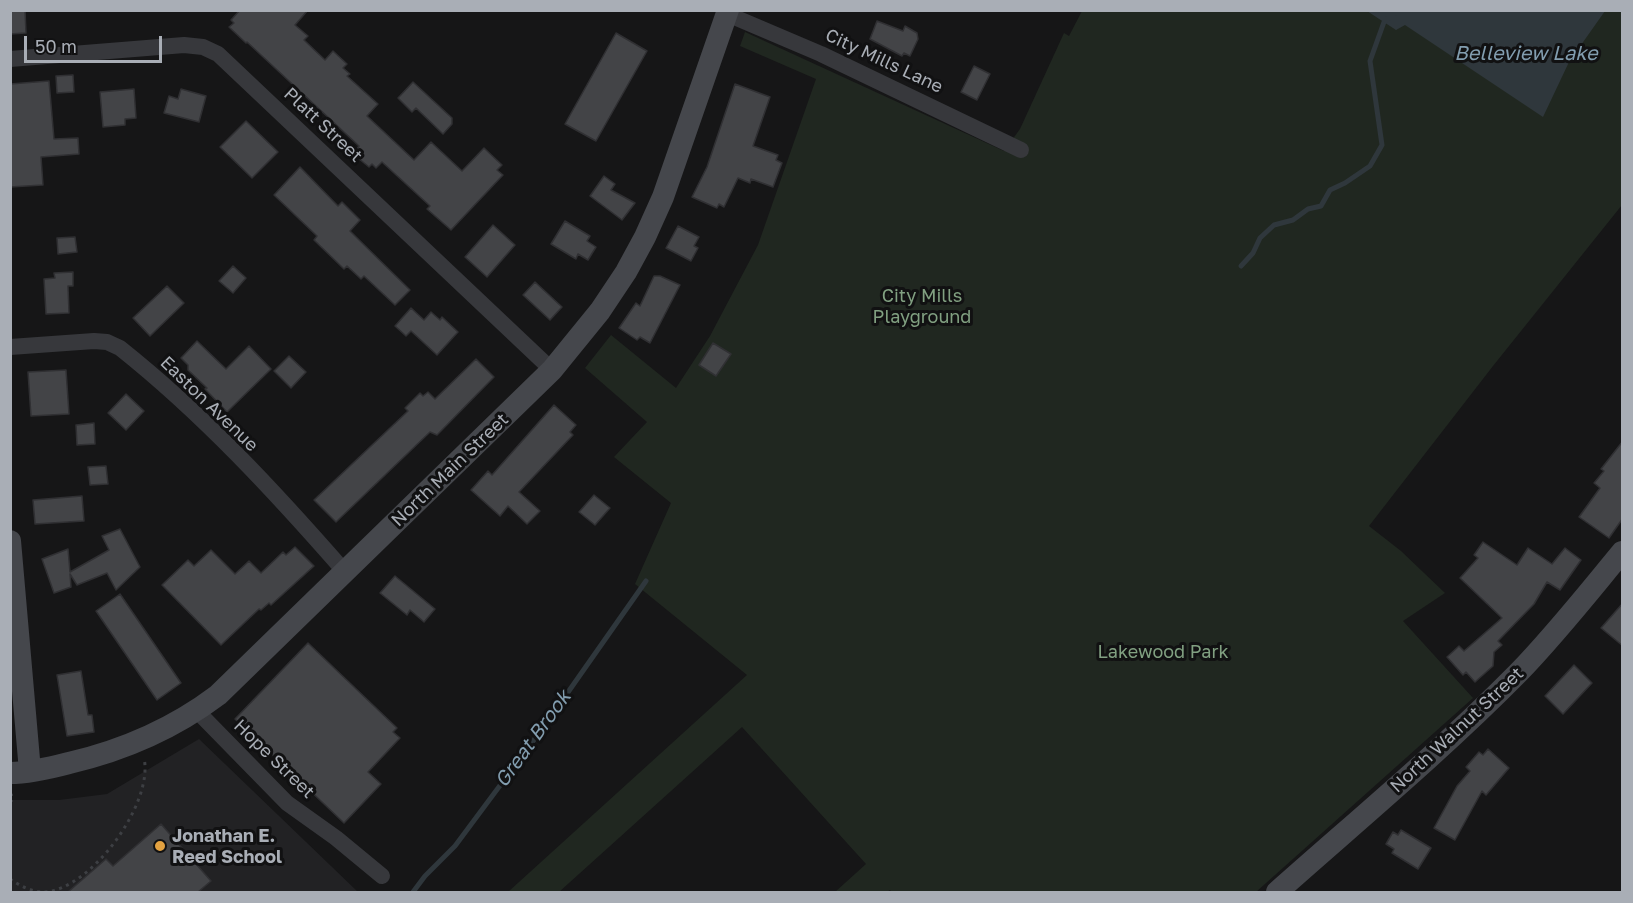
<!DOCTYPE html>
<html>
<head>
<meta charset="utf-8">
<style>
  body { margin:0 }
  #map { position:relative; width:1633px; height:903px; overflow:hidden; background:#161617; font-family:"Golos Text",sans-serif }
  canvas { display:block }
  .frame { position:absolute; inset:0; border:12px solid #a9aeb6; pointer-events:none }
  .scale { position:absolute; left:24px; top:36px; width:138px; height:27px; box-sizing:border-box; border:3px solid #a9aeb6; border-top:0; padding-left:8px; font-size:18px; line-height:21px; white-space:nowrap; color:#a9aeb6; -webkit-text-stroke:4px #111112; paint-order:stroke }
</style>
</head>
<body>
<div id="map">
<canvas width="1633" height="903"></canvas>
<div class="frame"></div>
<div class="scale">50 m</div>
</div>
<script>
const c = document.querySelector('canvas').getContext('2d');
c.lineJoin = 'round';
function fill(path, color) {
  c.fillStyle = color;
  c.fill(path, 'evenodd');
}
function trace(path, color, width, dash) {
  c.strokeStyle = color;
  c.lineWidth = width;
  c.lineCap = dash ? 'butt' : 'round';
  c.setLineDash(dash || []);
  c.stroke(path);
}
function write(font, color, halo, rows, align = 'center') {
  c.font = font + ' "Golos Text",sans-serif';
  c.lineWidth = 6;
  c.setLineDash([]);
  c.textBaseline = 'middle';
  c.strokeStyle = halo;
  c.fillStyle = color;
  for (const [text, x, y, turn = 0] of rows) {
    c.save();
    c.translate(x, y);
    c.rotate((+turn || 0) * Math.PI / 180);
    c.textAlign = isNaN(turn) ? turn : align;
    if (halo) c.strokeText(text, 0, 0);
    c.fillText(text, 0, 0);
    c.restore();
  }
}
fill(new Path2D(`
  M 199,739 L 358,892 L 11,892 L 11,800 L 59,800 L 107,794 Z`), '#222224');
fill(new Path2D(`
  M 1082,11 L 1622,11 L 1622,205 L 1493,366 L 1369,526 L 1401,551 L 1445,593 L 1403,621 L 1473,698 L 1256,892 L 892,892 L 890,890 L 887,892 L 835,892 L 866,864 L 742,727 L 559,892 L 508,892 L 747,675 L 635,584 L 671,503 L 614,457 L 647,422 L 585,368 L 611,335 L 676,388 L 710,336 L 758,245 L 816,79 L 740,46 L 745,32 L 1004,151 L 1020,129 L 1064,33 L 1069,36 Z`), '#202720');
fill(new Path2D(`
  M 1367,11 L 1605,11 L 1569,62 L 1543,117 L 1405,25 L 1396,30 Z`), '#2f373c');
trace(new Path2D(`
  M 1241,266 L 1253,253 L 1260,238 L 1274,225 L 1293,220 L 1308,209 L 1321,206 L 1330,190 L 1345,183 L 1370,166 L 1382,145 L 1370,61 L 1384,22 L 1398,10
  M 413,892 L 425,876 L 455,846 L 545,725 L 646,581`), '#2f373c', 5);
const building = new Path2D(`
  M 10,10 L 25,10 L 26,33 L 10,34 Z
  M 240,10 L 308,10 L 295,25 L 308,36 L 304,40 L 325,60 L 333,51 L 347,64 L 343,68 L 350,74 L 347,76 L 378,104 L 367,116 L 414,160 L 431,142 L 462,171 L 484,148 L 502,165 L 497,170 L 503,175 L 451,230 L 427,209 L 430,206 L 382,162 L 376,168 L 372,164 L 369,167 L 358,158 L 361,155 L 356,150 L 359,146 L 247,42 L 246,43 L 229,27 L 234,23 L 231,20 Z
  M 877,21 L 903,31 L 905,26 L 917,33 L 918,39 L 910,56 L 904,53 L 902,56 L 870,39 Z
  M 616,33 L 647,51 L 596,141 L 565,124 Z
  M 974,66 L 990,74 L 977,100 L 961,92 Z
  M 73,75 L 74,92 L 57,93 L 56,76 Z
  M 49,81 L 54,139 L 78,138 L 79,154 L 41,157 L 43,185 L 10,187 L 10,84 Z
  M 413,82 L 452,118 L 452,124 L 443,134 L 416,108 L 412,112 L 398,98 Z
  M 735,84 L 770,97 L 753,146 L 778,155 L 776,160 L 782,163 L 773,187 L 751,179 L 750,183 L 738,178 L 724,207 L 719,204 L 717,208 L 692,197 L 707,167 Z
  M 134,89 L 136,118 L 125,119 L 125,125 L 103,127 L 100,92 Z
  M 181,89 L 206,96 L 199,122 L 164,113 L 169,96 L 178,99 Z
  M 246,121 L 278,152 L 252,178 L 220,147 Z
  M 300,167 L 338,206 L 342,202 L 360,220 L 350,231 L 410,290 L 395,305 L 364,276 L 361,279 L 347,266 L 344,269 L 314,240 L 317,236 L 274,195 Z
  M 604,176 L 615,184 L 611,190 L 635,203 L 622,220 L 590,196 Z
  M 565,221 L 590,236 L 587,241 L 596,247 L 588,260 L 578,254 L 576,259 L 551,244 Z
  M 493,225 L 515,245 L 487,277 L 465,257 Z
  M 678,226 L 699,237 L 694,246 L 698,248 L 691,261 L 666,248 Z
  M 75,237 L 77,252 L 58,254 L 57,238 Z
  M 233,266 L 246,278 L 233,293 L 219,281 Z
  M 73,272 L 73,286 L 68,286 L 69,313 L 46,314 L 44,279 L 55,278 L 54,273 Z
  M 654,276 L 660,276 L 680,285 L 650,343 L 640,337 L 637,340 L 619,328 L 636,303 L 640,306 Z
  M 535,282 L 562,307 L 550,320 L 523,295 Z
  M 167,286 L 184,303 L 150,336 L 133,318 Z
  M 411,308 L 424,320 L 431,312 L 440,320 L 442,317 L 458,332 L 437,355 L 411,331 L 406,336 L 395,326 Z
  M 197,341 L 226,369 L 249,346 L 271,369 L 227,412 L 205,389 L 207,388 L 188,370 L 188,365 L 181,358 Z
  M 713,343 L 731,354 L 716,376 L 699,365 Z
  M 289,356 L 306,372 L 291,388 L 274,371 Z
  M 476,359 L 494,377 L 437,435 L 430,432 L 336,522 L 314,500 L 408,411 L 405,408 L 420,393 L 423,396 L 428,392 L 435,399 Z
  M 66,370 L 69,414 L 31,416 L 28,372 Z
  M 126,394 L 144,411 L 126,430 L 108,413 Z
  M 554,405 L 576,425 L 570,432 L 573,435 L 519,492 L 540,511 L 527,524 L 508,506 L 500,516 L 471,490 L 488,471 L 492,475 Z
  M 94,423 L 95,444 L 77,445 L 76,425 Z
  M 1623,441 L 1623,518 L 1609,538 L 1579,517 L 1600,488 L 1594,483 L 1604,471 L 1601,469 Z
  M 106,466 L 108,484 L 90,485 L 88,467 Z
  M 594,495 L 610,508 L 595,525 L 579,512 Z
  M 82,496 L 84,521 L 35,524 L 33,500 Z
  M 120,529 L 140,567 L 116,590 L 107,573 L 77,585 L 70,574 L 71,587 L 54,593 L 42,559 L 68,549 L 70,572 L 109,550 L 102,536 Z
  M 1483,542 L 1517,565 L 1528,548 L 1552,564 L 1565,548 L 1581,560 L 1560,590 L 1547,582 L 1534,604 L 1498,641 L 1502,645 L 1494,652 L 1493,666 L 1475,682 L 1466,672 L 1463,675 L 1447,657 L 1459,646 L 1464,651 L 1502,618 L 1460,578 L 1478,558 L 1474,555 Z
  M 295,547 L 314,566 L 271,605 L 269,603 L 261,610 L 259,609 L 221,645 L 162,585 L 188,560 L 194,566 L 211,550 L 235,574 L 249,561 L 261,573 L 283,552 L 286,555 Z
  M 395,576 L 435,609 L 424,622 L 410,610 L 407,615 L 380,593 Z
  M 120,594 L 181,683 L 157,700 L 96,611 Z
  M 1623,603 L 1623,646 L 1601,628 Z
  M 308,643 L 397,728 L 393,732 L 400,738 L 368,772 L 381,784 L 344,823 L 235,719 Z
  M 1574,665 L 1592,683 L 1563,714 L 1545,696 Z
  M 81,671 L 88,715 L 92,715 L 94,732 L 67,736 L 57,675 Z
  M 1488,749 L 1509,768 L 1486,795 L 1482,791 L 1455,840 L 1434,828 L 1457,786 L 1470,771 L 1466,767 L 1479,752 L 1483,755 Z
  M 161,824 L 211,881 L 198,892 L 68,892 L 106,859 L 113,866 Z
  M 1401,830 L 1431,848 L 1418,869 L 1392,853 L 1394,849 L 1386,844 L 1393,832 L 1398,835 Z`);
fill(building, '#434447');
trace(building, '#303033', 1.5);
trace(new Path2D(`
  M 10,802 L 13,799 L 11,794
  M 10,879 C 20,886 32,892 44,892 C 91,890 154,803 144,758`), '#3d3f43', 3, [3, 4.5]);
trace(new Path2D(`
  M 727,14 L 821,54 L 1021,150
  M 10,59 L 184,45 L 203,47 L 218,54 L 552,370
  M 10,347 L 94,341 L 107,342 L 120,348 C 203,414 276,493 345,572
  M 197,711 L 287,803 L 336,838 L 382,876`), '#37383c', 16);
trace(new Path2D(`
  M 10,541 L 30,771
  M 10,773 C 30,773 50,768 69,763 C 125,750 173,729 218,695 L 552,370 L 600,311 L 626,272 L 645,237 L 663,197 L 728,10
  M 1277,892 C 1358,820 1441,751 1518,673 C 1555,635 1588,593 1622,552`), '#45474c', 22);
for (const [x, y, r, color] of [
  [160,846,6,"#e3a241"]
]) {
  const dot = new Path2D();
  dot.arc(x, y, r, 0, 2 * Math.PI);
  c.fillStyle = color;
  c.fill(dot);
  trace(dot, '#111112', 2);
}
write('18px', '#a9aeb6', '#111112', [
  ["City Mills Lane",884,61,25],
  ["Platt Street",323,125,43],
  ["Easton Avenue",209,404,44],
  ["North Main Street",450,470,-44],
  ["North Walnut Street",1457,730,-43],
  ["Hope Street",274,759,44]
]);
write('18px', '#81a081', '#111112', [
  ["City Mills",922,296],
  ["Playground",922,317],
  ["Lakewood Park",1163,652]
]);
write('bold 18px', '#a9aeb6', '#111112', [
  ["Jonathan E.",172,836],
  ["Reed School",172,857]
], 'left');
write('italic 20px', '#829daf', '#111112', [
  ["Belleview Lake",1526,54],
  ["Great Brook",533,739,-54]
]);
</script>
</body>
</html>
